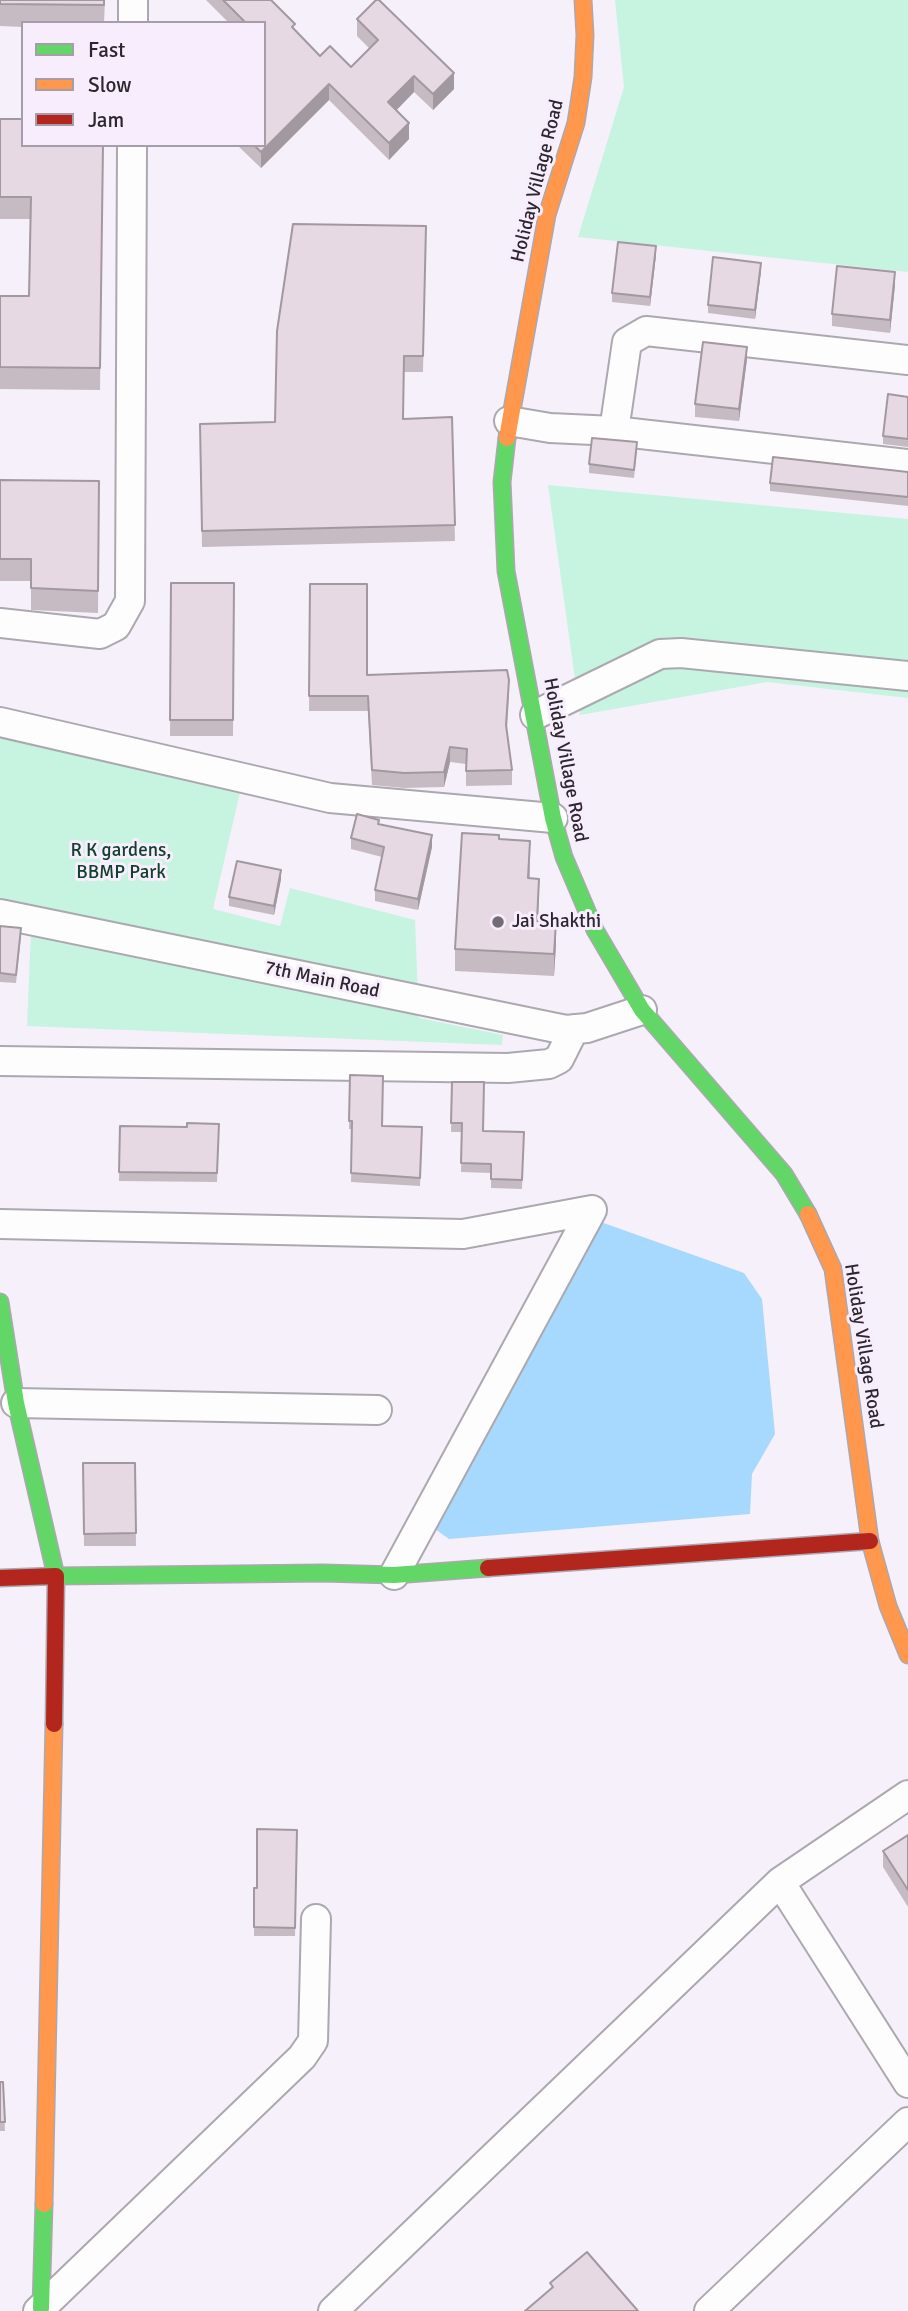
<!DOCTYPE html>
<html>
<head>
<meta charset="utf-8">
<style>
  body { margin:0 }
  #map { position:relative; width:908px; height:2311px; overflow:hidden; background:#f6f0fa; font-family:Signika,sans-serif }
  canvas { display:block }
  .legend { position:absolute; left:21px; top:21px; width:245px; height:126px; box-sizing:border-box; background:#f7edfd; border:2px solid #a59eaa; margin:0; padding:9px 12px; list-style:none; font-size:21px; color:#2b272d }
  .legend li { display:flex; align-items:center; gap:14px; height:35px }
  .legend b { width:35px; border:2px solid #a59eaa }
</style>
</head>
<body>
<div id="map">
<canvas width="908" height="2311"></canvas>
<ul class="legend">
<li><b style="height:9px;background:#63d668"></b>Fast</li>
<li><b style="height:9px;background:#ff974d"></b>Slow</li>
<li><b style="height:9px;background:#b3261e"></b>Jam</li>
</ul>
</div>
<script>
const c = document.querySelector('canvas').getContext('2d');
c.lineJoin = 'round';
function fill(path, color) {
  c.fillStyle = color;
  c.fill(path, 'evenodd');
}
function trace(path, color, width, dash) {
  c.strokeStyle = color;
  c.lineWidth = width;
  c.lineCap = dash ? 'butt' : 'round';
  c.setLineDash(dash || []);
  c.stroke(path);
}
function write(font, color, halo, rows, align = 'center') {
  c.font = font + ' Signika,sans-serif';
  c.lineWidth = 6;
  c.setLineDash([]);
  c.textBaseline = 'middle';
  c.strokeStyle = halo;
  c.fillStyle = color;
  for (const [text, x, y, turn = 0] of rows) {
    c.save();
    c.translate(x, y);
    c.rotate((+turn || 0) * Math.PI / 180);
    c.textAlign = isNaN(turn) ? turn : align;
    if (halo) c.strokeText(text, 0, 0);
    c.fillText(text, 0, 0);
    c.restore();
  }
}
fill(new Path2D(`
  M 615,0 L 908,0 L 908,272 L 578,237 L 624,87 Z
  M 548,485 L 908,519 L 908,698 L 767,682 L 580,715 Z
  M 0,731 L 241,788 L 213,909 L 280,926 L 290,888 L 415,920 L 419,1018 L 503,1035 L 502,1045 L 27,1026 L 32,908 L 0,901 Z`), '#c7f3e1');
fill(new Path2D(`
  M 598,1221 L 744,1273 L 762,1299 L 775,1434 L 752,1474 L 750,1514 L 449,1539 L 428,1524 Z`), '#a6d9fd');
const street = new Path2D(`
  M 133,23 L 133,0
  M 509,421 L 550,428 L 614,431 L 908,464
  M 614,431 L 627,342 L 646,331 L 908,360
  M 0,623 L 100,634 L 116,626 L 130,601 L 132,145
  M 535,715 L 660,654 L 681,653 L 908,676
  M 0,722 L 330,798 L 553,818
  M 0,914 L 566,1030 L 587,1028 L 642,1010
  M 0,1061 L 508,1068 L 549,1064 L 559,1059 L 574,1029
  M 0,1224 L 463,1234 L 592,1210
  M 16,1403 L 377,1410
  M 394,1575 L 592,1210
  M 780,1882 L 908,2083
  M 38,2311 L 302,2057 L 313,2041 L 316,1919
  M 333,2311 L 780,1882 L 908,1795
  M 709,2311 L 908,2122`);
const fast = new Path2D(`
  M 507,438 L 502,482 L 506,571 L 553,818 L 564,857 L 595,930 L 642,1010 L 784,1174 L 808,1214
  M 0,1302 L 16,1403 L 56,1576 L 323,1573 L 394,1575 L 488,1568
  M 41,2308 L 44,2204`);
const slow = new Path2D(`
  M 507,438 L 547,215 L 576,123 L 583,77 L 585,35 L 583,0
  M 808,1214 L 833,1269 L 870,1541 L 888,1606 L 908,1655
  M 44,2204 L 54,1724`);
const jam = new Path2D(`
  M 488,1568 L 870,1541
  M 0,1578 L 56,1576 L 54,1724`);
trace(street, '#aca8af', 32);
trace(fast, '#aca8af', 19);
trace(slow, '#aca8af', 19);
trace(jam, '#aca8af', 19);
trace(street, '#fefdfe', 28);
trace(fast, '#63d668', 16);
trace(slow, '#ff974d', 16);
trace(jam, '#b3261e', 16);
fill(new Path2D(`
  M 0,0 L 105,0 L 104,23 L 23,23 L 23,27 L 0,26 Z
  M 206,0 L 271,0 L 295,30 L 320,56 L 351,67 L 370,49 L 357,36 L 357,19 L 454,89 L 433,110 L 414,92 L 396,110 L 409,139 L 389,160 L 329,100 L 261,168 L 237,145 L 264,145 L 264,23 L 229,23 Z
  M 0,119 L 103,145 L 100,390 L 0,389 L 0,296 L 29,296 L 30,219 L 0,219 Z
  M 426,226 L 423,372 L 404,372 L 403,419 L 452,417 L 455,541 L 202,547 L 200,424 L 275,422 Z
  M 656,255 L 650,306 L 612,302 L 612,293 Z
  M 761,271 L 755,319 L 708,313 L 708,305 Z
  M 895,285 L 890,333 L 832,326 L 832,314 Z
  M 747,359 L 739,421 L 695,417 L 695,404 Z
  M 908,397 L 908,447 L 883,444 L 883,436 Z
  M 637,450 L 634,478 L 589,473 L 589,464 Z
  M 908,472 L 908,506 L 770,491 L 770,483 Z
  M 0,480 L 99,481 L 98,613 L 31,610 L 31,581 L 0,581 Z
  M 171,583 L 234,583 L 233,736 L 170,736 Z
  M 310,584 L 367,675 L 509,695 L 507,730 L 512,770 L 512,785 L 466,786 L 466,764 L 450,762 L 444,787 L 404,788 L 372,785 L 368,711 L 309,711 Z
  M 379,825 L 432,847 L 418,910 L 375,901 L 375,890 L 382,857 L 351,849 L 351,838 Z
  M 499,839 L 530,863 L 530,878 L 539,901 L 538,921 L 556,944 L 554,976 L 455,971 L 455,949 Z
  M 281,879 L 274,915 L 229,906 L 229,897 Z
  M 0,926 L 21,936 L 16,983 L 0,982 Z
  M 350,1075 L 382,1126 L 422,1127 L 420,1186 L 351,1182 L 352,1129 L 349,1129 Z
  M 452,1082 L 483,1131 L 524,1132 L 522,1189 L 491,1188 L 491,1173 L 461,1172 L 462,1132 L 451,1132 Z
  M 219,1124 L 217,1182 L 119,1181 L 120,1126 L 187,1127 Z
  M 83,1463 L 135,1463 L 136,1546 L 84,1546 Z
  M 297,1830 L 295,1936 L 254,1936 L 254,1888 L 257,1888 Z
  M 908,1835 L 908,1907 L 883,1867 L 883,1851 Z
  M 0,2082 L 3,2082 L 5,2131 L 0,2131 Z`), '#c7bbc3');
fill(new Path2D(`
  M 454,73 L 454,89 L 433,110 L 433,94 Z
  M 414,76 L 414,92 L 388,119 L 388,102 Z
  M 329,84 L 329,100 L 261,168 L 261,152 Z
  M 409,123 L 409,139 L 389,160 L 389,143 Z
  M 656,246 L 656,255 L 650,306 L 650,297 Z
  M 761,263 L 761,271 L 755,319 L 755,310 Z
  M 895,272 L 895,285 L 890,333 L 890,320 Z
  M 747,347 L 747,359 L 739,421 L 739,409 Z
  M 450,747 L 450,762 L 444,787 L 444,772 Z
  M 432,835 L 432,847 L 418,910 L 418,899 Z
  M 281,870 L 281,879 L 274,915 L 274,906 Z
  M 556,922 L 556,944 L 554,976 L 554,954 Z`), '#a2989f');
const building = new Path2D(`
  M 0,0 L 104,0 L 104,5 L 0,4 Z
  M 223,0 L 271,0 L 295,24 L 292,27 L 320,56 L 330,46 L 351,67 L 378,40 L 357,19 L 376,0 L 379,0 L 454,73 L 433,94 L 414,76 L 388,102 L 409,123 L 389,143 L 329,84 L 261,152 L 254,145 L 264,145 L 264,23 L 246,23 Z
  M 0,119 L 23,119 L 23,145 L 103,145 L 100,368 L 0,367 L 0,296 L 29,296 L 31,197 L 0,197 Z
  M 293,224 L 426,226 L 423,356 L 404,356 L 403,419 L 452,417 L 455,525 L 202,531 L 200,424 L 275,422 L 277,331 Z
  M 618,242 L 656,246 L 650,297 L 612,293 Z
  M 713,257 L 761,263 L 755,310 L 708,305 Z
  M 837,266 L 895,272 L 890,320 L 832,314 Z
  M 703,342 L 747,347 L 739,409 L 695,404 Z
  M 888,394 L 908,397 L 908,439 L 883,436 Z
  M 592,438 L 637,442 L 634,470 L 589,464 Z
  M 773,457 L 908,472 L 908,497 L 770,483 Z
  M 0,480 L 99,481 L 98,591 L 31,588 L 31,559 L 0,559 Z
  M 171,583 L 234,583 L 233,720 L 170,720 Z
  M 310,584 L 367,584 L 367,675 L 507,670 L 509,680 L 506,725 L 512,770 L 466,771 L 467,749 L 450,747 L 444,772 L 404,773 L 372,770 L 368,696 L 309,696 Z
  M 357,814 L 379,820 L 378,824 L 432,835 L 418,899 L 375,890 L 384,847 L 351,838 Z
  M 462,833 L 499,835 L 499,839 L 530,841 L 528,878 L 539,879 L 537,921 L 556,922 L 554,954 L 455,949 Z
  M 237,861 L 281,870 L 274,906 L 229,897 Z
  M 0,926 L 21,928 L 16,975 L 0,973 Z
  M 350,1075 L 383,1076 L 382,1126 L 422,1127 L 420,1178 L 351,1173 L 352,1121 L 349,1121 Z
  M 452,1082 L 484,1082 L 483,1131 L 524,1132 L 522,1180 L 491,1179 L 491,1164 L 461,1163 L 462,1123 L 451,1123 Z
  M 187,1123 L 219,1124 L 217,1173 L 119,1172 L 120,1126 L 187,1127 Z
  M 83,1463 L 135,1463 L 136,1533 L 84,1534 Z
  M 257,1829 L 297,1830 L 295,1928 L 254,1927 L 254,1888 L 257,1888 Z
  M 908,1835 L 908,1890 L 883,1851 Z
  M 0,2082 L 3,2082 L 5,2122 L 0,2122 Z
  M 587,2252 L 638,2311 L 525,2311 L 553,2287 L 550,2283 Z`);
fill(building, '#e7d9e3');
trace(building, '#a2989f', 2);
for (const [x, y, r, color] of [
  [498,922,7,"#726d75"]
]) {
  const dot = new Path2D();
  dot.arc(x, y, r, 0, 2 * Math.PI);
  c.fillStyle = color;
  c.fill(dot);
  trace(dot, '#f7edfd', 2.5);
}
write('19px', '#2b272d', '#f7edfd', [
  ["Holiday Village Road",538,181,-76],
  ["Holiday Village Road",565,760,79],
  ["7th Main Road",322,980,12],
  ["Holiday Village Road",863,1346,81]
]);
write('19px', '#11412d', '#f7edfd', [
  ["R K gardens,",121,851],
  ["BBMP Park",121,873]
]);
write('19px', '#2b272d', '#f7edfd', [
  ["Jai Shakthi",512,922]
], 'left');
</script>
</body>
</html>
